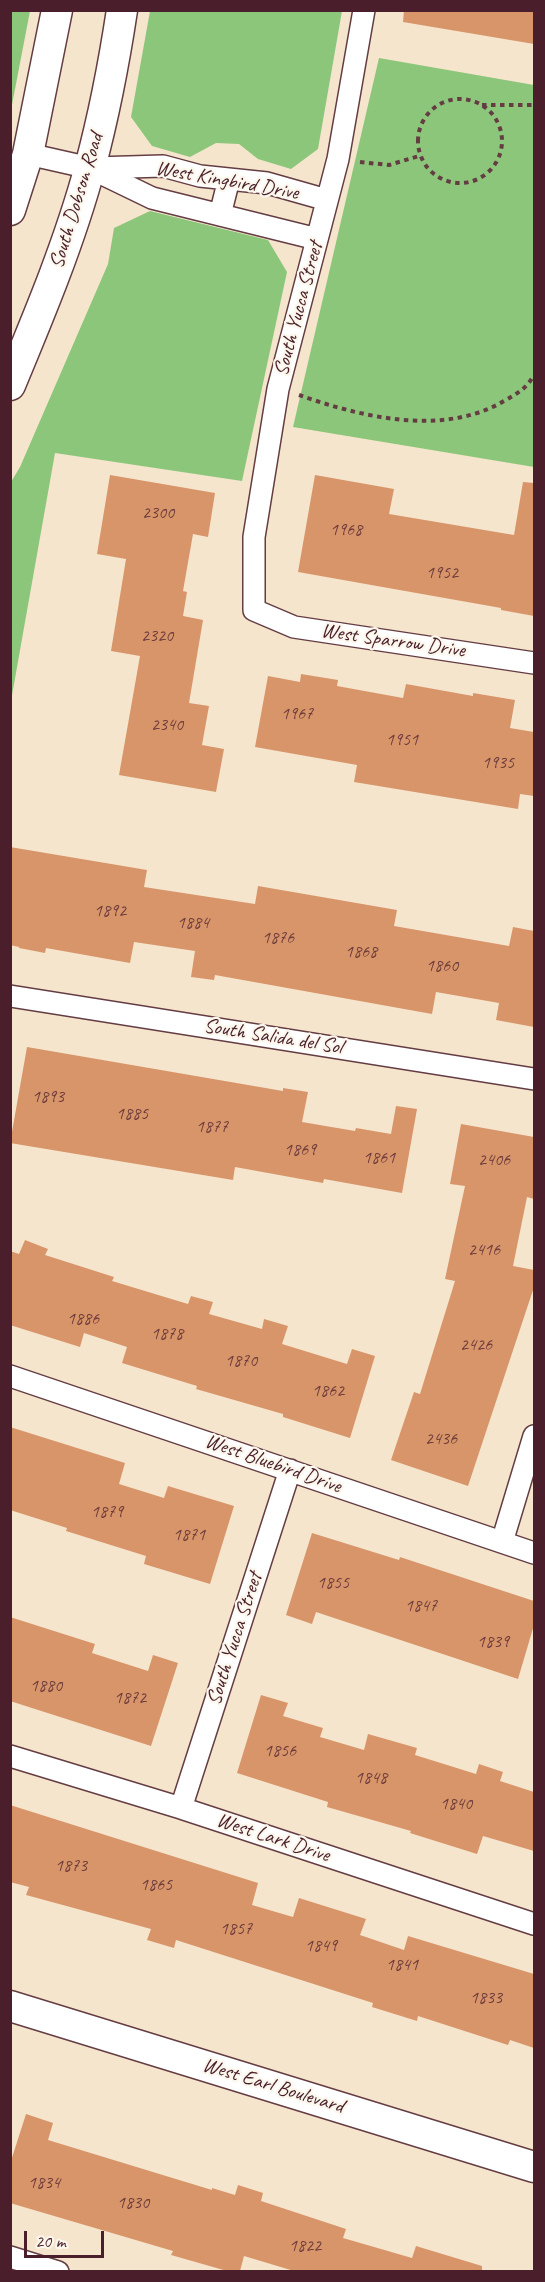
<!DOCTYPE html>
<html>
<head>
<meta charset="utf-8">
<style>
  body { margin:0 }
  #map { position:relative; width:545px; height:2282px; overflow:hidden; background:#f6e5cd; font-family:Caveat,sans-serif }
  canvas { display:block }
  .frame { position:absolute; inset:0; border:12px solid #4a1f2b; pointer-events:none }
  .scale { position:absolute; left:24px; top:2231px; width:80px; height:27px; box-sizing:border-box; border:3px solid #4a1f2b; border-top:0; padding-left:8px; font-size:18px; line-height:21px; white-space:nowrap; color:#4a1f2b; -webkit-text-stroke:4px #fbf7ec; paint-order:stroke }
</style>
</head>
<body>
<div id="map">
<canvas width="545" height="2282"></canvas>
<div class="frame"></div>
<div class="scale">20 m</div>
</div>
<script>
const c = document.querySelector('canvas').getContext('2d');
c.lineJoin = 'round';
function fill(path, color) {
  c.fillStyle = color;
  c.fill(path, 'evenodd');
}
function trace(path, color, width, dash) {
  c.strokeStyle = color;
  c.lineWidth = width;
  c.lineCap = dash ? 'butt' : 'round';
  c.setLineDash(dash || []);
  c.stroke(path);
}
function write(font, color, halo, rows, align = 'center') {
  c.font = font + ' Caveat,sans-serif';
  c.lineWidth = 4.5;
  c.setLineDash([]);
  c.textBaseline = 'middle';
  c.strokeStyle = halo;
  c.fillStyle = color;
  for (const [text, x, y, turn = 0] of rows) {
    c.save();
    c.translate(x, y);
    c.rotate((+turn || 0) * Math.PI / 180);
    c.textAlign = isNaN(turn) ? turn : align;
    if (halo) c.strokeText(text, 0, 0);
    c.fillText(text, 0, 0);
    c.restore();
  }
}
fill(new Path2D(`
  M 11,10 L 30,11 L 11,110 L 10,11 Z
  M 150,11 L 342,11 L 318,149 L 291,169 L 258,159 L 239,144 L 216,143 L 190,157 L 152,146 L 131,117 Z
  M 379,58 L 534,85 L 534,467 L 293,427 Z
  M 150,211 L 268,240 L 287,272 L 242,481 L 55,453 L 11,701 L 11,482 L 20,467 L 108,264 L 114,228 Z`), '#8cc67b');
fill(new Path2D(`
  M 404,10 L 534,10 L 534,44 L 403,22 Z
  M 110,475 L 215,493 L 208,537 L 193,534 L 183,591 L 187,592 L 183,616 L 203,620 L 189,703 L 209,706 L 202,745 L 224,749 L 216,792 L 119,775 L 140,656 L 111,651 L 126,559 L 97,554 Z
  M 315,475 L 394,489 L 389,514 L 514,535 L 523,482 L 534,483 L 534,616 L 501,610 L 501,608 L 298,572 Z
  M 301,674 L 338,680 L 337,686 L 403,698 L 406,684 L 473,696 L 473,693 L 515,700 L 510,728 L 534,732 L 534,796 L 520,794 L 518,809 L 354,782 L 357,765 L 255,747 L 268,676 L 300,682 Z
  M 10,847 L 147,870 L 144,887 L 255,904 L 258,886 L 397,910 L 394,926 L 509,946 L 513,927 L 534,931 L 534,1027 L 496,1020 L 499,1003 L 436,992 L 432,1014 L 215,975 L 214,980 L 191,977 L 195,951 L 134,942 L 130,963 L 46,948 L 45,953 L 19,948 L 19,947 L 10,945 Z
  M 27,1047 L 283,1091 L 283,1088 L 308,1092 L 302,1122 L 355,1131 L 356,1128 L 391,1134 L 396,1106 L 417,1109 L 402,1193 L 324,1179 L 323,1183 L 235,1167 L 233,1180 L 10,1143 Z
  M 461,1124 L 534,1137 L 534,1199 L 527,1197 L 513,1266 L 534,1270 L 534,1287 L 468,1486 L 391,1460 L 414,1392 L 420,1394 L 455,1281 L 445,1279 L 465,1186 L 450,1184 Z
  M 25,1240 L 48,1249 L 45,1255 L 114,1277 L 112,1281 L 188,1304 L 191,1296 L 213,1302 L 209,1314 L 262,1329 L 264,1319 L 288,1326 L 282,1344 L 347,1364 L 352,1349 L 375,1356 L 350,1438 L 283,1417 L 283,1414 L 196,1389 L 197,1386 L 122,1363 L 127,1347 L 84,1333 L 80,1347 L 10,1325 L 10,1251 L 19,1254 Z
  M 10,1427 L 125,1463 L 119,1484 L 164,1498 L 168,1486 L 234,1506 L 210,1584 L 144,1564 L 146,1556 L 66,1531 L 67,1528 L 10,1510 Z
  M 312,1533 L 399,1560 L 400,1557 L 534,1601 L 534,1625 L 518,1679 L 316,1612 L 312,1624 L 286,1615 Z
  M 10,1617 L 95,1644 L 92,1653 L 148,1671 L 153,1655 L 178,1663 L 151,1746 L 10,1701 Z
  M 261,1695 L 288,1703 L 283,1716 L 323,1728 L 320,1737 L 364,1750 L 368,1734 L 417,1748 L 415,1755 L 476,1774 L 479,1764 L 503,1772 L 500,1781 L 534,1792 L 534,1851 L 483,1836 L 477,1854 L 410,1833 L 411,1831 L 327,1807 L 328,1802 L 237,1773 Z
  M 10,1805 L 258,1883 L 252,1905 L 293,1917 L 299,1898 L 366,1919 L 360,1935 L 404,1950 L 408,1936 L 534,1974 L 534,2048 L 510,2040 L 508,2045 L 418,2016 L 417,2021 L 372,2007 L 373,2003 L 176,1940 L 174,1948 L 147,1940 L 151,1929 L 26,1895 L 29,1887 L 10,1882 Z
  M 26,2114 L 53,2123 L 48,2140 L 212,2190 L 212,2188 L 235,2195 L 238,2185 L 263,2193 L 261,2201 L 346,2229 L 343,2238 L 412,2258 L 416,2246 L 482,2266 L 482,2271 L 294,2271 L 244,2256 L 240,2271 L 227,2271 L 171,2255 L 173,2251 L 10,2203 L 10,2164 Z`), '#d8956a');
const street = new Path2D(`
  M 364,10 L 338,159 L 278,389 L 254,537 L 254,610 L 294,627 L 534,663
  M 28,154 L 90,168 L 152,198 L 317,239
  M 94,168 L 163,166 L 200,176 L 267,183 L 327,200
  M 220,215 L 229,179
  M 10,996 L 534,1079
  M 10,1376 L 534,1553
  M 502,1542 L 534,1436
  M 10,1756 L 181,1808 L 534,1924
  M 181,1808 L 290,1470
  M 10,2257 L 58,2272`);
const secondary = new Path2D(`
  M 10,210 L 28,154 L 57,10
  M 10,385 C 40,313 70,241 90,167 C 104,115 114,63 122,10
  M 10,2006 L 534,2167`);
trace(street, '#643d43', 24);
trace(secondary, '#643d43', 33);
trace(new Path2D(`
  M418 141a42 42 0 1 1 84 0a42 42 0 1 1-84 0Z
  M 482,105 L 534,105
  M 360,162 L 389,165 L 419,156
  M 299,395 C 361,417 443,437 504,401 C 518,393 526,389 534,375`), '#643d43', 4, [4.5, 4.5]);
trace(street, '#fff', 21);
trace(secondary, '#fff', 30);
write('18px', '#6e3c3b', null, [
  ["2300",158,513],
  ["1968",346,530],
  ["1952",442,573],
  ["2320",157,636],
  ["1967",297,714],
  ["2340",167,725],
  ["1951",402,740],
  ["1935",498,763],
  ["1892",110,911],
  ["1884",193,923],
  ["1876",278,938],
  ["1868",361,952],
  ["1860",442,966],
  ["1893",48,1097],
  ["1885",132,1114],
  ["1877",212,1127],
  ["1869",300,1150],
  ["1861",379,1158],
  ["2406",494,1160],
  ["2416",484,1250],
  ["1886",83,1319],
  ["1878",167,1334],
  ["2426",476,1345],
  ["1870",241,1361],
  ["1862",328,1391],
  ["2436",441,1439],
  ["1879",107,1512],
  ["1871",189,1535],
  ["1855",333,1583],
  ["1847",421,1606],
  ["1839",493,1642],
  ["1880",46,1686],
  ["1872",130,1698],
  ["1856",280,1751],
  ["1848",371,1778],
  ["1840",456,1804],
  ["1873",71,1866],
  ["1865",156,1885],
  ["1857",236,1929],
  ["1849",321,1946],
  ["1841",402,1965],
  ["1833",486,1998],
  ["1834",44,2183],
  ["1830",133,2203],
  ["1822",305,2246]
]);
write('21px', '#4a1f2b', '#fbf7ec', [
  ["West Kingbird Drive",227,181,10],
  ["South Dobson Road",77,201,-73],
  ["South Yucca Street",299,309,-75],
  ["West Sparrow Drive",393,641,8],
  ["South Salida del Sol",273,1037,9],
  ["West Bluebird Drive",273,1464,19],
  ["South Yucca Street",235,1639,-72],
  ["West Lark Drive",273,1838,18],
  ["West Earl Boulevard",273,2086,17]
]);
</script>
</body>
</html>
